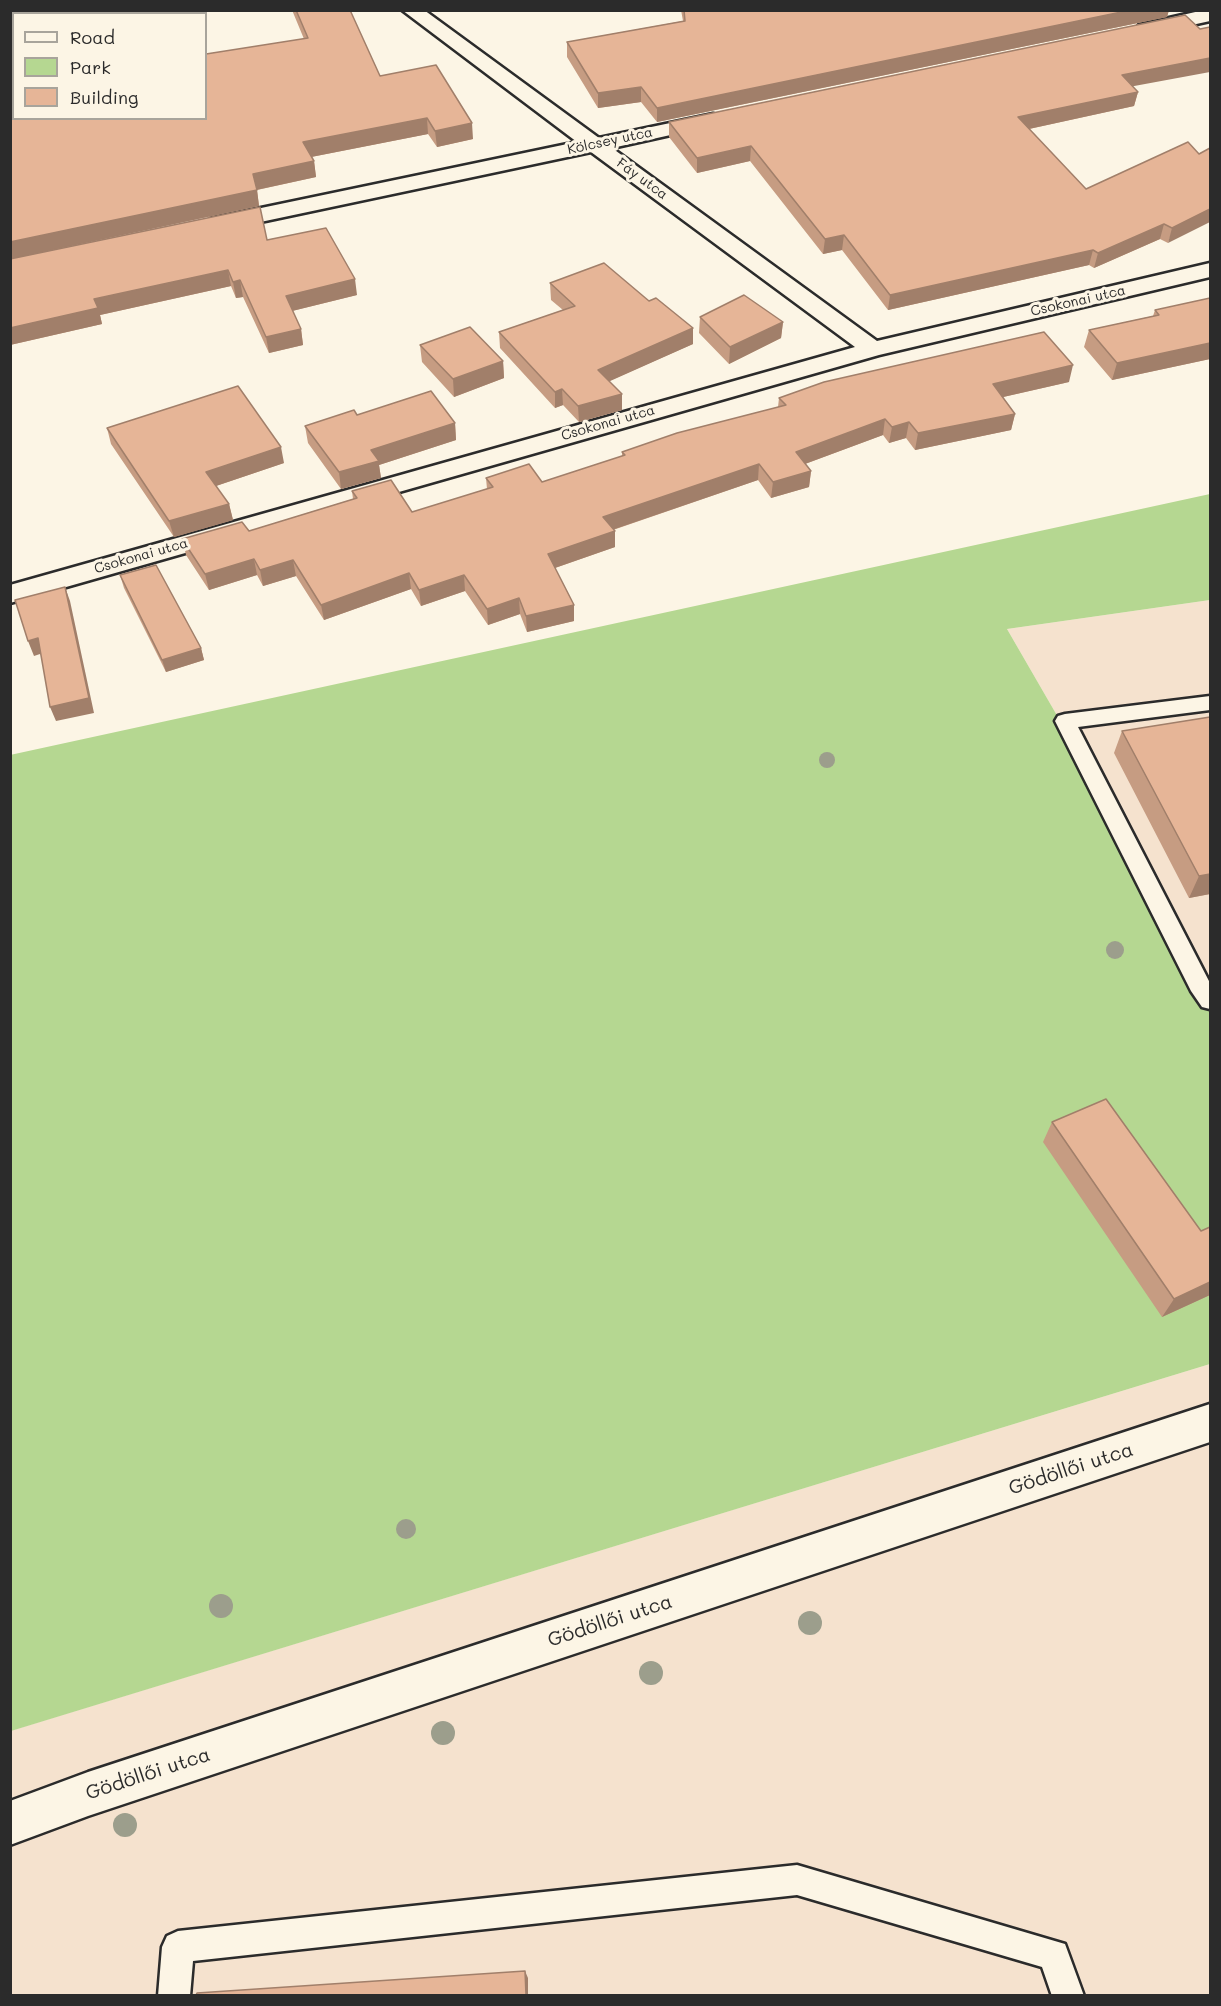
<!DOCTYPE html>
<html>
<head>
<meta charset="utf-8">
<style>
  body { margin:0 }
  #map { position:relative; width:1221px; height:2006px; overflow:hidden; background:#fcf5e5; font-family:Mali,sans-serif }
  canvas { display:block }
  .frame { position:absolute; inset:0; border:12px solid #2b2b2b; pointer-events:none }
  .legend { position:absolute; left:12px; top:12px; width:195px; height:108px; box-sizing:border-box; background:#fcf5e5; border:2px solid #a8a49b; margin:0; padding:8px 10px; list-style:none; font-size:18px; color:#2b2b2b }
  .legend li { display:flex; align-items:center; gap:12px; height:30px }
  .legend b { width:30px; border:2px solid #a8a49b }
</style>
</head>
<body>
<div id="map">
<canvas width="1221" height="2006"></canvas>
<div class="frame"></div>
<ul class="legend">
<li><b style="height:8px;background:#fcf5e5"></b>Road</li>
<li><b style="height:16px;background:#b5d791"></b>Park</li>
<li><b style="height:16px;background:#e6b597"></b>Building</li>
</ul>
</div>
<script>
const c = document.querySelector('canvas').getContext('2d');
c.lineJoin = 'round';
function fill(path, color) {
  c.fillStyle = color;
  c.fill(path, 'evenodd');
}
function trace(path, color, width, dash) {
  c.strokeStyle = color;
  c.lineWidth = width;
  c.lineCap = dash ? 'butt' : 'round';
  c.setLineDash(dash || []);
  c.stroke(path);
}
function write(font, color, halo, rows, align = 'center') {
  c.font = font + ' Mali,sans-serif';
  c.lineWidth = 6;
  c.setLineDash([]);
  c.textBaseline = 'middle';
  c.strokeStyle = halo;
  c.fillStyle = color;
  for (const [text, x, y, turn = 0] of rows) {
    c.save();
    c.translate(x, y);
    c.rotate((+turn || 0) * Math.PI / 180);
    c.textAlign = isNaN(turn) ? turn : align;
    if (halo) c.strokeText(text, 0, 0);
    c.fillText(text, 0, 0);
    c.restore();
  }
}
fill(new Path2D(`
  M 1210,600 L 1210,980 L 1007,629 Z
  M 1210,1364 L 1210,1995 L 11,1995 L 10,1731 Z`), '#f5e2ce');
fill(new Path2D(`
  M 1210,494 L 1210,600 L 1007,629 L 1210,980 L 1210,1364 L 11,1731 L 10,755 Z`), '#b5d791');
const lane = new Path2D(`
  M 1210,696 L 1210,710 L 1078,727 L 1210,983 L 1210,1009 L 1202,1007 L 1191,991 L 1055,721 L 1058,716 L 1065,714 Z
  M 797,1865 L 1065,1944 L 1084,1996 L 1052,1996 L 1042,1967 L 797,1895 L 193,1961 L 190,1996 L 158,1996 L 162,1947 L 167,1936 L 178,1931 Z`);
const street = new Path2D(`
  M 402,10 L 424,10 L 599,138 L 713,114 L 720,116 L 723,120 L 720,124 L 612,148 L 877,341 L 1210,263 L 1210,277 L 879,355 L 10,603 L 10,585 L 855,347 L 591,152 L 218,231 L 210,229 L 207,224 L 210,219 L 218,217 L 577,142 Z
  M 1204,10 L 1210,10 L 1210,21 L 1146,35 L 1139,33 L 1136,29 L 1139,25 Z
  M 1210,1404 L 1210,1442 L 88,1816 L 10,1845 L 10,1801 L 88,1772 Z`);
trace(lane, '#2b2b2b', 5);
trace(street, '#2b2b2b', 5);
fill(lane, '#fcf5e5');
fill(street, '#fcf5e5');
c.fillStyle = '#9c9e8c';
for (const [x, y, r] of [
  [827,760,8],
  [1115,950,9],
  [406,1529,10],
  [221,1606,12],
  [810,1623,12],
  [651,1673,12],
  [443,1733,12],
  [125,1825,12]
]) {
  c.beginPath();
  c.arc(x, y, r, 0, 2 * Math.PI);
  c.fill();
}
fill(new Path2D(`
  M 10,10 L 177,10 L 14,14 L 206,54 L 304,39 L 292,10 L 350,10 L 380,76 L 473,139 L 437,147 L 428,134 L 311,157 L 314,161 L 316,177 L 257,190 L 259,206 L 62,248 L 267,240 L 357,295 L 292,311 L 301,329 L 303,345 L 269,353 L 243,297 L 236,298 L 231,286 L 100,315 L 102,324 L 10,345 Z
  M 681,10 L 1169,10 L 1167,17 L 657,122 L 641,102 L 598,108 L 567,57 L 567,42 L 683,21 Z
  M 1133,87 L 1138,92 L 1134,106 L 1029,129 L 1086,189 L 1199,154 L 1168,243 L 1160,239 L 1094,268 L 1089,265 L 888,310 L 842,250 L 823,254 L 750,161 L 697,173 L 669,137 L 669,122 Z
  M 550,283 L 649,301 L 693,328 L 693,344 L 609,381 L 622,394 L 622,410 L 579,422 L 563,405 L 555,408 L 500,348 L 499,332 L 563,310 L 551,300 Z
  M 1210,298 L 1210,359 L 1112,380 L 1084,347 L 1089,330 L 1153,316 L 1155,310 Z
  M 700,317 L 783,322 L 781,338 L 729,364 L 699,333 Z
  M 420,345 L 503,361 L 504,378 L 454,397 L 422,362 Z
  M 1069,382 L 1003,397 L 1015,414 L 1011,430 L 915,450 L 906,438 L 889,443 L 883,435 L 805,464 L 811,471 L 809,487 L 771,498 L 758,480 L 613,530 L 615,547 L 555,568 L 574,605 L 574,621 L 527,632 L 520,614 L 488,625 L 465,591 L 421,606 L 411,589 L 324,620 L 296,576 L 263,586 L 257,575 L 209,590 L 186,555 L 182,539 L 249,531 L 353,499 L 352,491 L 412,512 L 487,489 L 486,478 L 542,482 L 622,456 L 622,452 L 778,407 L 779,398 Z
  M 357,415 L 455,423 L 456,440 L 379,465 L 381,478 L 341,489 L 308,443 L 305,426 Z
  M 107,428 L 284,463 L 216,486 L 229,504 L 233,520 L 174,537 L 111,444 Z
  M 120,575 L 201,648 L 204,660 L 166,672 L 124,588 Z
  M 1210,717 L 1210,894 L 1189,898 L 1114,753 L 1122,731 Z
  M 1052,1122 L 1201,1231 L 1210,1295 L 1162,1317 L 1043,1142 Z`), '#c69c82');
fill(new Path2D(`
  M 1131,10 L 1169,10 L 1167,17 L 657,122 L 657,108 Z
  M 1210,58 L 1210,72 L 1118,89 L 1122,75 Z
  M 641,87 L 641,102 L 598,108 L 598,93 Z
  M 1138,92 L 1134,106 L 1015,132 L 1018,117 Z
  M 427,118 L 428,134 L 306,158 L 303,142 Z
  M 472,123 L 473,139 L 437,147 L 435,131 Z
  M 751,146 L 750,161 L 697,173 L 697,158 Z
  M 314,161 L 316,177 L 256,190 L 253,174 Z
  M 257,190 L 259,206 L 10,259 L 10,242 Z
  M 1210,209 L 1210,222 L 1168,243 L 1172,228 Z
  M 1164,224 L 1160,239 L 1094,268 L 1098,253 Z
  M 844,235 L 842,250 L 823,254 L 825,239 Z
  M 1093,250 L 1089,265 L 888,310 L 890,295 Z
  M 228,270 L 231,286 L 100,315 L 102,324 L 10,345 L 10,328 L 94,299 Z
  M 355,279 L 357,295 L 288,312 L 286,296 Z
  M 240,280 L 243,297 L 236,298 L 233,282 Z
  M 783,322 L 781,338 L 729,364 L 730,347 Z
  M 693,328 L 693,344 L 599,386 L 598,370 Z
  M 301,329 L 303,345 L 269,353 L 266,337 Z
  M 1210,343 L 1210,359 L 1112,380 L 1117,363 Z
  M 503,361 L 504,378 L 454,397 L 453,379 Z
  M 1073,365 L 1069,382 L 990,400 L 993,384 Z
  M 562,389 L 563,405 L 555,408 L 555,392 Z
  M 622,394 L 622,410 L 579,422 L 578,406 Z
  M 1015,414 L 1011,430 L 915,450 L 918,433 Z
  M 885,419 L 883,435 L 794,468 L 796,452 Z
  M 909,422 L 906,438 L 889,443 L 892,427 Z
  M 455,423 L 456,440 L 379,465 L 381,478 L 341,489 L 339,472 L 371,450 Z
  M 281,447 L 284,463 L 210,488 L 206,472 Z
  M 759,464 L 758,480 L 603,533 L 603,517 Z
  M 811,471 L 809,487 L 771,498 L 773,482 Z
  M 229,504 L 233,520 L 174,537 L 169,521 Z
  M 615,531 L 615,547 L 549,570 L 548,554 Z
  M 254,559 L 257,575 L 209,590 L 205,574 Z
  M 293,560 L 296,576 L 263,586 L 260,570 Z
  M 409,573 L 411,589 L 324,620 L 321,605 Z
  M 464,575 L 465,591 L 421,606 L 419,590 Z
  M 65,587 L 70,601 L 94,713 L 56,721 L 50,707 Z
  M 519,598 L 520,614 L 488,625 L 487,609 Z
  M 574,605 L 574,621 L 527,632 L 526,616 Z
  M 38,638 L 43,653 L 34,656 L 28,641 Z
  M 201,648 L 204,660 L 166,672 L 162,660 Z
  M 1210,874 L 1210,894 L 1189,898 L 1199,876 Z
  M 1210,1282 L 1210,1295 L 1162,1317 L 1174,1299 Z
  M 525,1971 L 528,1978 L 528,1995 L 526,1995 Z`), '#a17f6a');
const building = new Path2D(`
  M 12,10 L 177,10 L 178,14 L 14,14 L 14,118 L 206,118 L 206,53 L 206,54 L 308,38 L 296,10 L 350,10 L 380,76 L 436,65 L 472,123 L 435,131 L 427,118 L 303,142 L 314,161 L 253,174 L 257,190 L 10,242 L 10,23 L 11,23 Z
  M 684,10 L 1131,10 L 657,108 L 641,87 L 598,93 L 567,42 L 685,21 Z
  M 1185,15 L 1200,29 L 1210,27 L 1210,58 L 1122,75 L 1138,92 L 1018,117 L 1086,189 L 1188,142 L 1199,154 L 1210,148 L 1210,209 L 1172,228 L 1164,224 L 1098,253 L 1093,250 L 890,295 L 844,235 L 825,239 L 751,146 L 697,158 L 669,122 Z
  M 260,207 L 267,240 L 326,228 L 355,279 L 286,296 L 301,329 L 266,337 L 240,280 L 233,282 L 228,270 L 94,299 L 98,308 L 10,328 L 10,259 Z
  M 604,263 L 649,301 L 656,298 L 693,328 L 598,370 L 622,394 L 578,406 L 562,389 L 555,392 L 499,332 L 575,306 L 550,283 Z
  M 744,295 L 783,322 L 730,347 L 700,317 Z
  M 1210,298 L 1210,343 L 1117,363 L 1089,330 L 1159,315 L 1155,310 Z
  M 470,327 L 503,361 L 453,379 L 420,345 Z
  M 1044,332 L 1073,365 L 993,384 L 1015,414 L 918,433 L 909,422 L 892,427 L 885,419 L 796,452 L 811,471 L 773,482 L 759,464 L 603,517 L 615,531 L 548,554 L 574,605 L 526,616 L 519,598 L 487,609 L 464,575 L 419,590 L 409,573 L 321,605 L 293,560 L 260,570 L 254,559 L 205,574 L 182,539 L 242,522 L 249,531 L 357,498 L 352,491 L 391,480 L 412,512 L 493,487 L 486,478 L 529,464 L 542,482 L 625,455 L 622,452 L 677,433 L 786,405 L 779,398 L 824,382 Z
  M 238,386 L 281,447 L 206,472 L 229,504 L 169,521 L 107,428 Z
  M 431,391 L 455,423 L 371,450 L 379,461 L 339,472 L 305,426 L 354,410 L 357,415 Z
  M 156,565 L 201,648 L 162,660 L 120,575 Z
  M 65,587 L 89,698 L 50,707 L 38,638 L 28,641 L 15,600 Z
  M 1210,717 L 1210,874 L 1199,876 L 1122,731 Z
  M 1106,1099 L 1201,1231 L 1210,1227 L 1210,1282 L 1174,1299 L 1052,1122 Z
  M 525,1971 L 526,1995 L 196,1995 L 197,1993 Z`);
fill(building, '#e6b597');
trace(building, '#a17f6a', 1.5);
write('14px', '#2b2b2b', '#fcf5e5', [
  ["Kölcsey utca",610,141,-12],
  ["Fáy utca",642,179,36],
  ["Csokonai utca",1078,301,-13],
  ["Csokonai utca",608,423,-16],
  ["Csokonai utca",141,556,-16]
]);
write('20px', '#2b2b2b', '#fcf5e5', [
  ["Gödöllői utca",1071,1469,-18],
  ["Gödöllői utca",610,1621,-18],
  ["Gödöllői utca",148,1774,-18]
]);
</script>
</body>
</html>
